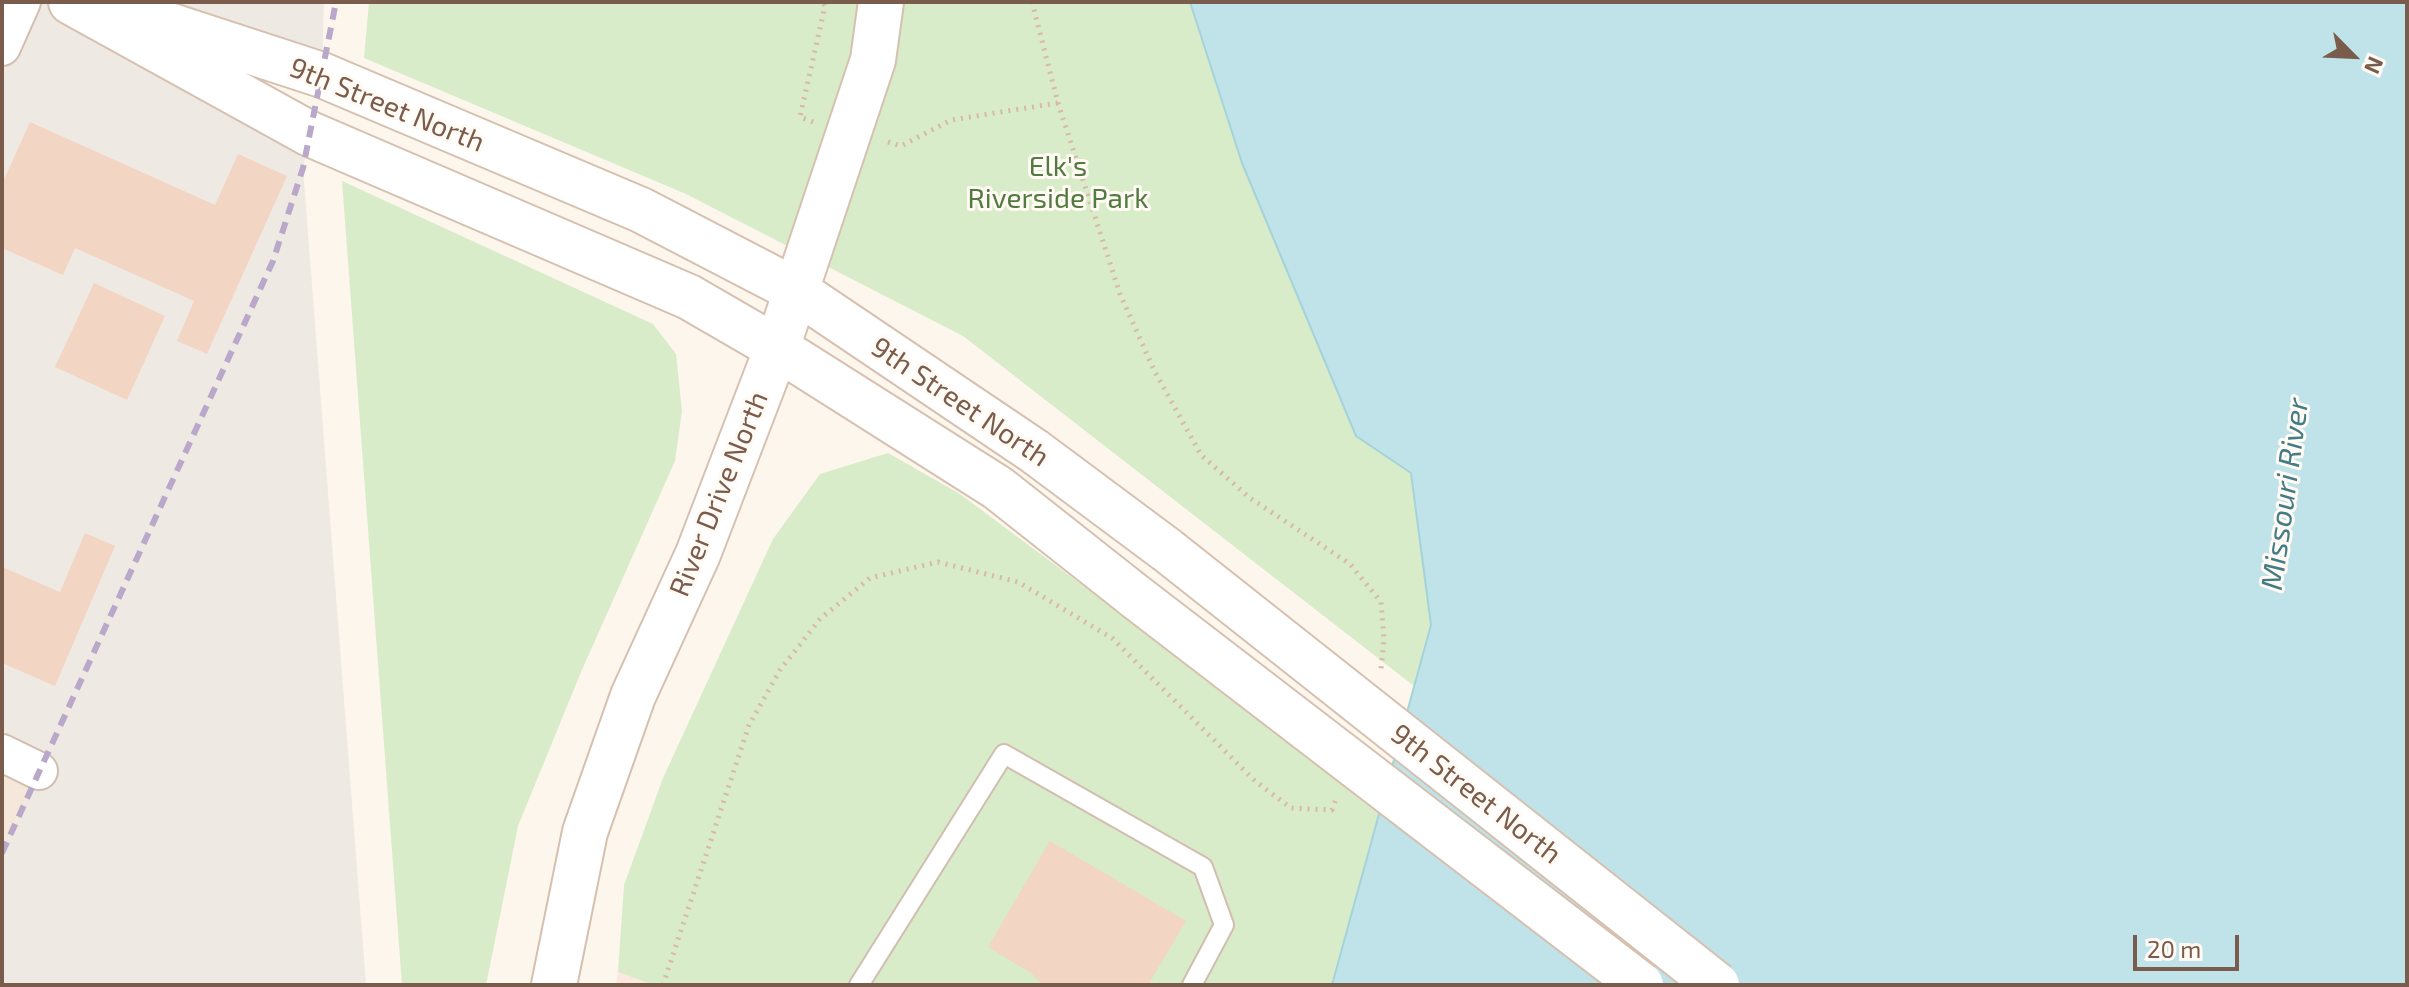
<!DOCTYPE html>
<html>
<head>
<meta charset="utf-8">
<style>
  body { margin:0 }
  #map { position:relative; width:2409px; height:987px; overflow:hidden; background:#fdf6ec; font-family:"Exo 2",sans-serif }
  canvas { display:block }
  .frame { position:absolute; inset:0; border:4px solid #7a5c4d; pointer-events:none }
  .north { position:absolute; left:2313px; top:16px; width:80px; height:80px; -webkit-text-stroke:6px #fffaf3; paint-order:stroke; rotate:114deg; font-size:22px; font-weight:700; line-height:32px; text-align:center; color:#7a5c4d }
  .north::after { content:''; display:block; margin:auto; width:28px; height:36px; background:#7a5c4d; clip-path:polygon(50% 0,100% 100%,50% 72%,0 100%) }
  .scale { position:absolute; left:2133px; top:935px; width:106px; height:36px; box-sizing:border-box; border:4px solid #7a5c4d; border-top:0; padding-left:10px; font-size:24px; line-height:28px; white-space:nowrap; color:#7a5c4d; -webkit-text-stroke:6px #fffaf3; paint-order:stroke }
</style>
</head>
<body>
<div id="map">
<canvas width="2409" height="987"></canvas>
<div class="frame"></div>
<div class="north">N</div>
<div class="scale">20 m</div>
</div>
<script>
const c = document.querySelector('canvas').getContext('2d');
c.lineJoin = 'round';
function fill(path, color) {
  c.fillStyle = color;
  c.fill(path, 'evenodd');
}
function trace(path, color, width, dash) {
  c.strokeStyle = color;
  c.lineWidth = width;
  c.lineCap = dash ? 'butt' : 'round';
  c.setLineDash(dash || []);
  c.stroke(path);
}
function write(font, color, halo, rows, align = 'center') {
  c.font = font + ' "Exo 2",sans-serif';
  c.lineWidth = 6;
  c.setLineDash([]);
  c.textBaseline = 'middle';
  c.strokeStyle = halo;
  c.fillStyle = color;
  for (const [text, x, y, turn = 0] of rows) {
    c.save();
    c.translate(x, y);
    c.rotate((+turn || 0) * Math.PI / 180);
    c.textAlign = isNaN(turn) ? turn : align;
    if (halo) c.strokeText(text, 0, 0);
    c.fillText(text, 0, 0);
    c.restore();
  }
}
fill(new Path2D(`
  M 2,753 L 39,771 L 2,853 Z`), '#f5e8da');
fill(new Path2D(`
  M 618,972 L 654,985 L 616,985 Z`), '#fde8e0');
fill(new Path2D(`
  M 2,2 L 71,2 L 310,134 L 303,168 L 366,985 L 2,985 L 2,853 L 39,771 L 2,753 Z
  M 98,2 L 324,2 L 322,75 Z`), '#efe9e4');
fill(new Path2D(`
  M 369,2 L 1190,2 L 1242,163 L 1355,435 L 1411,472 L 1431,625 L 1414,686 L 963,336 L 686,194 L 364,58 Z
  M 342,181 L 653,324 L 676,354 L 682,411 L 675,461 L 581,672 L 518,826 L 486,985 L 402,985 Z
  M 888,453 L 960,494 L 1381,808 L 1332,985 L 654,985 L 618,972 L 624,885 L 663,778 L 773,539 L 820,474 Z`), '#d8ecc9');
const water = new Path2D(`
  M 1190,2 L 2407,2 L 2407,985 L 1332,985 L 1431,625 L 1411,473 L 1356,436 L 1242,163 Z`);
fill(water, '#bfe3e8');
trace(water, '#a5d3da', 2);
fill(new Path2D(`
  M 30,122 L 215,205 L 238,154 L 287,176 L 207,354 L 177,341 L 194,301 L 75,248 L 63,275 L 2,248 L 2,184 Z
  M 94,283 L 165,316 L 127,400 L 55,367 Z
  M 85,533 L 115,546 L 55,686 L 2,663 L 2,567 L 60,592 Z
  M 1050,841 L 1186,921 L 1148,985 L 1043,985 L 1031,973 L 988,947 Z`), '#f3d5c3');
const lane = new Path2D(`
  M 859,985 L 1004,754 L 1203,867 L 1224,925 L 1192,985`);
const street = new Path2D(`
  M 2,47 L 22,2
  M 2,753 L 39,771`);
const secondary = new Path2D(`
  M 71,2 L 310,134 L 689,297 L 777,348 L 998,488 L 1136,597
  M 132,13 L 322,75 L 641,210 L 795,290 L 1034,451 L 1167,550
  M 554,985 L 585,832 L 633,696 L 698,554 L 777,348 L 873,60 L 881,2`);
trace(lane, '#d1beb0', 22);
trace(street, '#d1beb0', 40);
trace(secondary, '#d6c0b0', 48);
trace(new Path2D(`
  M 1032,2 L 1058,103 L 1120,294 L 1154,370 L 1201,455 L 1250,498 L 1350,564 L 1381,602 L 1384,640 L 1381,669
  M 813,122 L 800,117 L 825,6 L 823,2
  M 888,142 L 901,146 L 951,120 L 1058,103
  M 663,985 L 749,725 L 780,670 L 820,619 L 870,578 L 938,562 L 1018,582 L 1112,638 L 1255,781 L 1291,808 L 1332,810 L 1336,799`), '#d9b8a5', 5, [2, 6]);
trace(lane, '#fff', 18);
trace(street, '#fff', 36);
trace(secondary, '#fff', 44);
trace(new Path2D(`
  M 2,853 L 273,261 L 303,168 L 336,2`), '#b9a8c9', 6, [12, 8]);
const secondaryBridge = new Path2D(`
  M 1167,550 L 1717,985
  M 1136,597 L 1641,985`);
trace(secondaryBridge, '#d6c0b0', 48, []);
trace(secondaryBridge, '#fff', 44);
write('28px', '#7a5c4d', '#fffaf3', [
  ["9th Street North",387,105,22],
  ["9th Street North",960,402,34],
  ["River Drive North",719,494,-68],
  ["9th Street North",1476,794,38]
]);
write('28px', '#537a41', '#fffaf3', [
  ["Elk's",1058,167],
  ["Riverside Park",1058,199]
]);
write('italic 30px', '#437c86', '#fffaf3', [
  ["Missouri River",2285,494,-82]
]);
</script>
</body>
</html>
